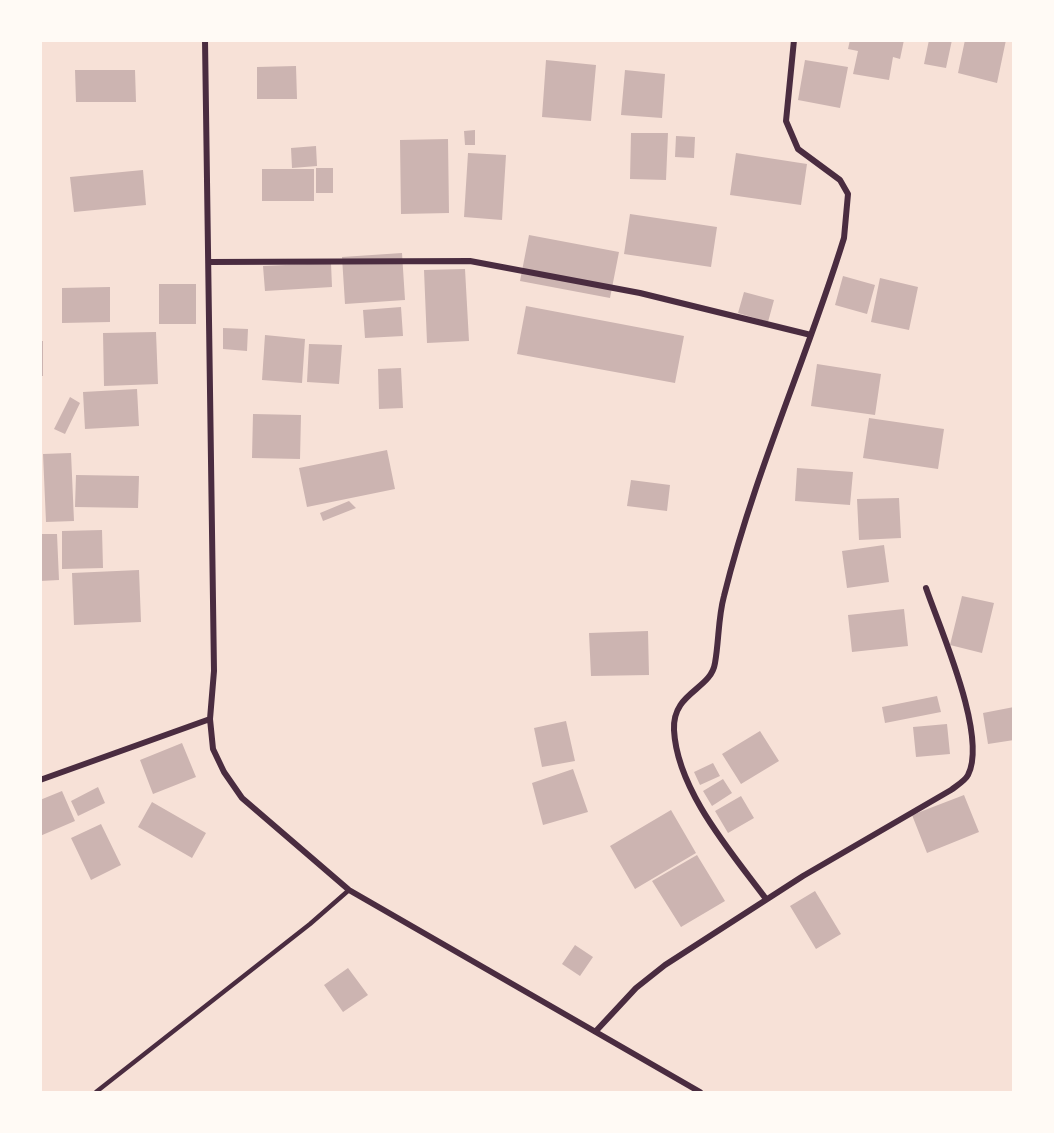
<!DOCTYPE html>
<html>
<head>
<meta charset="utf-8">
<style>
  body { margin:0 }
  #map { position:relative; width:1054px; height:1133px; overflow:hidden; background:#f7e1d7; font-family:Poppins,sans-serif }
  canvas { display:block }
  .frame { position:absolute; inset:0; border:42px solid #fffaf5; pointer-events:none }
</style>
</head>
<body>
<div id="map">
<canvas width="1054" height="1133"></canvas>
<div class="frame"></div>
</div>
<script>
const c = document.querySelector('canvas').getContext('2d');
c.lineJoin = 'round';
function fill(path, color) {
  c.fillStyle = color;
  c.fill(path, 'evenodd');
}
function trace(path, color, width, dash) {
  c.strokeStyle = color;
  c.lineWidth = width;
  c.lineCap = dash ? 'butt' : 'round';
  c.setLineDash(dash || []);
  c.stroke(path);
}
fill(new Path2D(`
  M 850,40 L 904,40 L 900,59 L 893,57 L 889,80 L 853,74 L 858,51 L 848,49 Z
  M 929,40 L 952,40 L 946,68 L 924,64 Z
  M 965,40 L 1006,40 L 997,83 L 958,73 Z
  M 546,60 L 596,65 L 591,121 L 542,117 Z
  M 805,60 L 848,67 L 840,108 L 798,100 Z
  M 296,66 L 297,99 L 257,99 L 257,67 Z
  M 75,70 L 135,70 L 136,102 L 76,102 Z
  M 625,70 L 665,74 L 662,118 L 621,115 Z
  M 475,130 L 475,145 L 465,145 L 464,131 Z
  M 631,133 L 668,133 L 666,180 L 630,179 Z
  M 676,136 L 695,137 L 694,158 L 675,157 Z
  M 448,139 L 449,213 L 401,214 L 400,140 Z
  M 316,146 L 317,166 L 292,168 L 291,148 Z
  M 468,153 L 506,155 L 502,220 L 464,217 Z
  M 736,153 L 807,164 L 801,205 L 730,195 Z
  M 316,168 L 333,168 L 333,193 L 316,193 Z
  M 262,169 L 314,169 L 314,201 L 262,201 Z
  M 143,170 L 146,205 L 74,212 L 70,177 Z
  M 630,214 L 717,227 L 711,267 L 624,254 Z
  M 529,235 L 619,252 L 610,298 L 520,281 Z
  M 402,253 L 405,300 L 345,304 L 342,257 Z
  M 331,263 L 332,287 L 265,291 L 263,266 Z
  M 465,269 L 469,341 L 427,343 L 424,270 Z
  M 843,276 L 875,285 L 867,314 L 835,305 Z
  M 880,278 L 918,287 L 909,330 L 871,322 Z
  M 159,284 L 196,284 L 196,324 L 159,324 Z
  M 110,287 L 110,322 L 62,323 L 62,288 Z
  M 744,292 L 774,300 L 768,322 L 738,313 Z
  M 526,306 L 684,336 L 675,383 L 517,354 Z
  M 401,307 L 403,336 L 365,338 L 363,310 Z
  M 223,328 L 248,329 L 247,351 L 223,349 Z
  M 156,332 L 158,384 L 104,386 L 103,333 Z
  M 265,335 L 305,339 L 302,383 L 262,380 Z
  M 40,341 L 43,341 L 43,376 L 40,376 Z
  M 309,344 L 342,345 L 339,384 L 307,382 Z
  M 817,364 L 881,374 L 875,415 L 811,406 Z
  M 401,368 L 403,408 L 379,409 L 378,369 Z
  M 137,389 L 139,426 L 85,429 L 83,392 Z
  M 70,397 L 80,403 L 65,434 L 54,429 Z
  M 253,414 L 301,415 L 300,459 L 252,458 Z
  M 869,418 L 944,429 L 938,469 L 863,458 Z
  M 387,450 L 395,489 L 307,507 L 299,468 Z
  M 71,453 L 74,521 L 46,522 L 43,454 Z
  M 797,468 L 853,472 L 850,505 L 795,501 Z
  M 76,475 L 139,476 L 138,508 L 75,507 Z
  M 631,480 L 670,485 L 667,511 L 627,506 Z
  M 899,498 L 901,538 L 859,540 L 857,499 Z
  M 349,501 L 356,508 L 323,521 L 320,513 Z
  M 102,530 L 103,568 L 62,569 L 62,531 Z
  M 40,534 L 57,534 L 59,580 L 40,581 Z
  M 884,545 L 889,582 L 847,588 L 842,551 Z
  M 139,570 L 141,622 L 74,625 L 72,573 Z
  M 962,596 L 994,603 L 982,653 L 950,645 Z
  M 904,609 L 908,646 L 852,652 L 848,615 Z
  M 648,631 L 649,675 L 591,676 L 589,633 Z
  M 937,696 L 941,712 L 885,723 L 882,707 Z
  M 1014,707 L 1014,740 L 988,744 L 983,713 Z
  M 566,721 L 575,761 L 542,767 L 534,728 Z
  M 947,724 L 950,754 L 916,757 L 913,727 Z
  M 760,731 L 779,761 L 741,784 L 722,754 Z
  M 182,743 L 196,777 L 153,794 L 140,760 Z
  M 713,763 L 720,776 L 700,785 L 694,772 Z
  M 573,769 L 588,812 L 543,825 L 532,783 Z
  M 723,779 L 732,793 L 712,806 L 703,791 Z
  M 98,787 L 105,803 L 78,816 L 71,801 Z
  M 62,791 L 75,821 L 40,836 L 40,800 Z
  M 964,795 L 979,832 L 927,853 L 912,815 Z
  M 741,796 L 754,818 L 728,833 L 715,811 Z
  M 152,802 L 206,833 L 192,858 L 138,827 Z
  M 671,810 L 696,853 L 635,889 L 610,846 Z
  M 101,824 L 121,865 L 91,880 L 71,838 Z
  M 697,855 L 725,901 L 681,927 L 652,881 Z
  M 815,891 L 841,934 L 816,949 L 790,906 Z
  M 575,945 L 593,957 L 580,976 L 562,964 Z
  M 348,968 L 368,995 L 343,1012 L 324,985 Z`), '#ccb4b1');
trace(new Path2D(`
  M 96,1092 L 310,924 L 349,890`), '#4a2c40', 4.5);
trace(new Path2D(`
  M 209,262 L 470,261 L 640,293 L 811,335
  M 210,719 L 213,749 L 224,772 L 242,798 L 349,890 L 700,1092
  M 40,780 L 210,719 L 214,671 L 205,40
  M 766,899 C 731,852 677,790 674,730 C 672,692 711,690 715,663 C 719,641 718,618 724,596 C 754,474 807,358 844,238 L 848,194 L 840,180 L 798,149 L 786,121 L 794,40
  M 596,1031 L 636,988 L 665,965 L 803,876 L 951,790 C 956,786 965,781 968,775 C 988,736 940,629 926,588`), '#4a2c40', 6);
</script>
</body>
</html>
